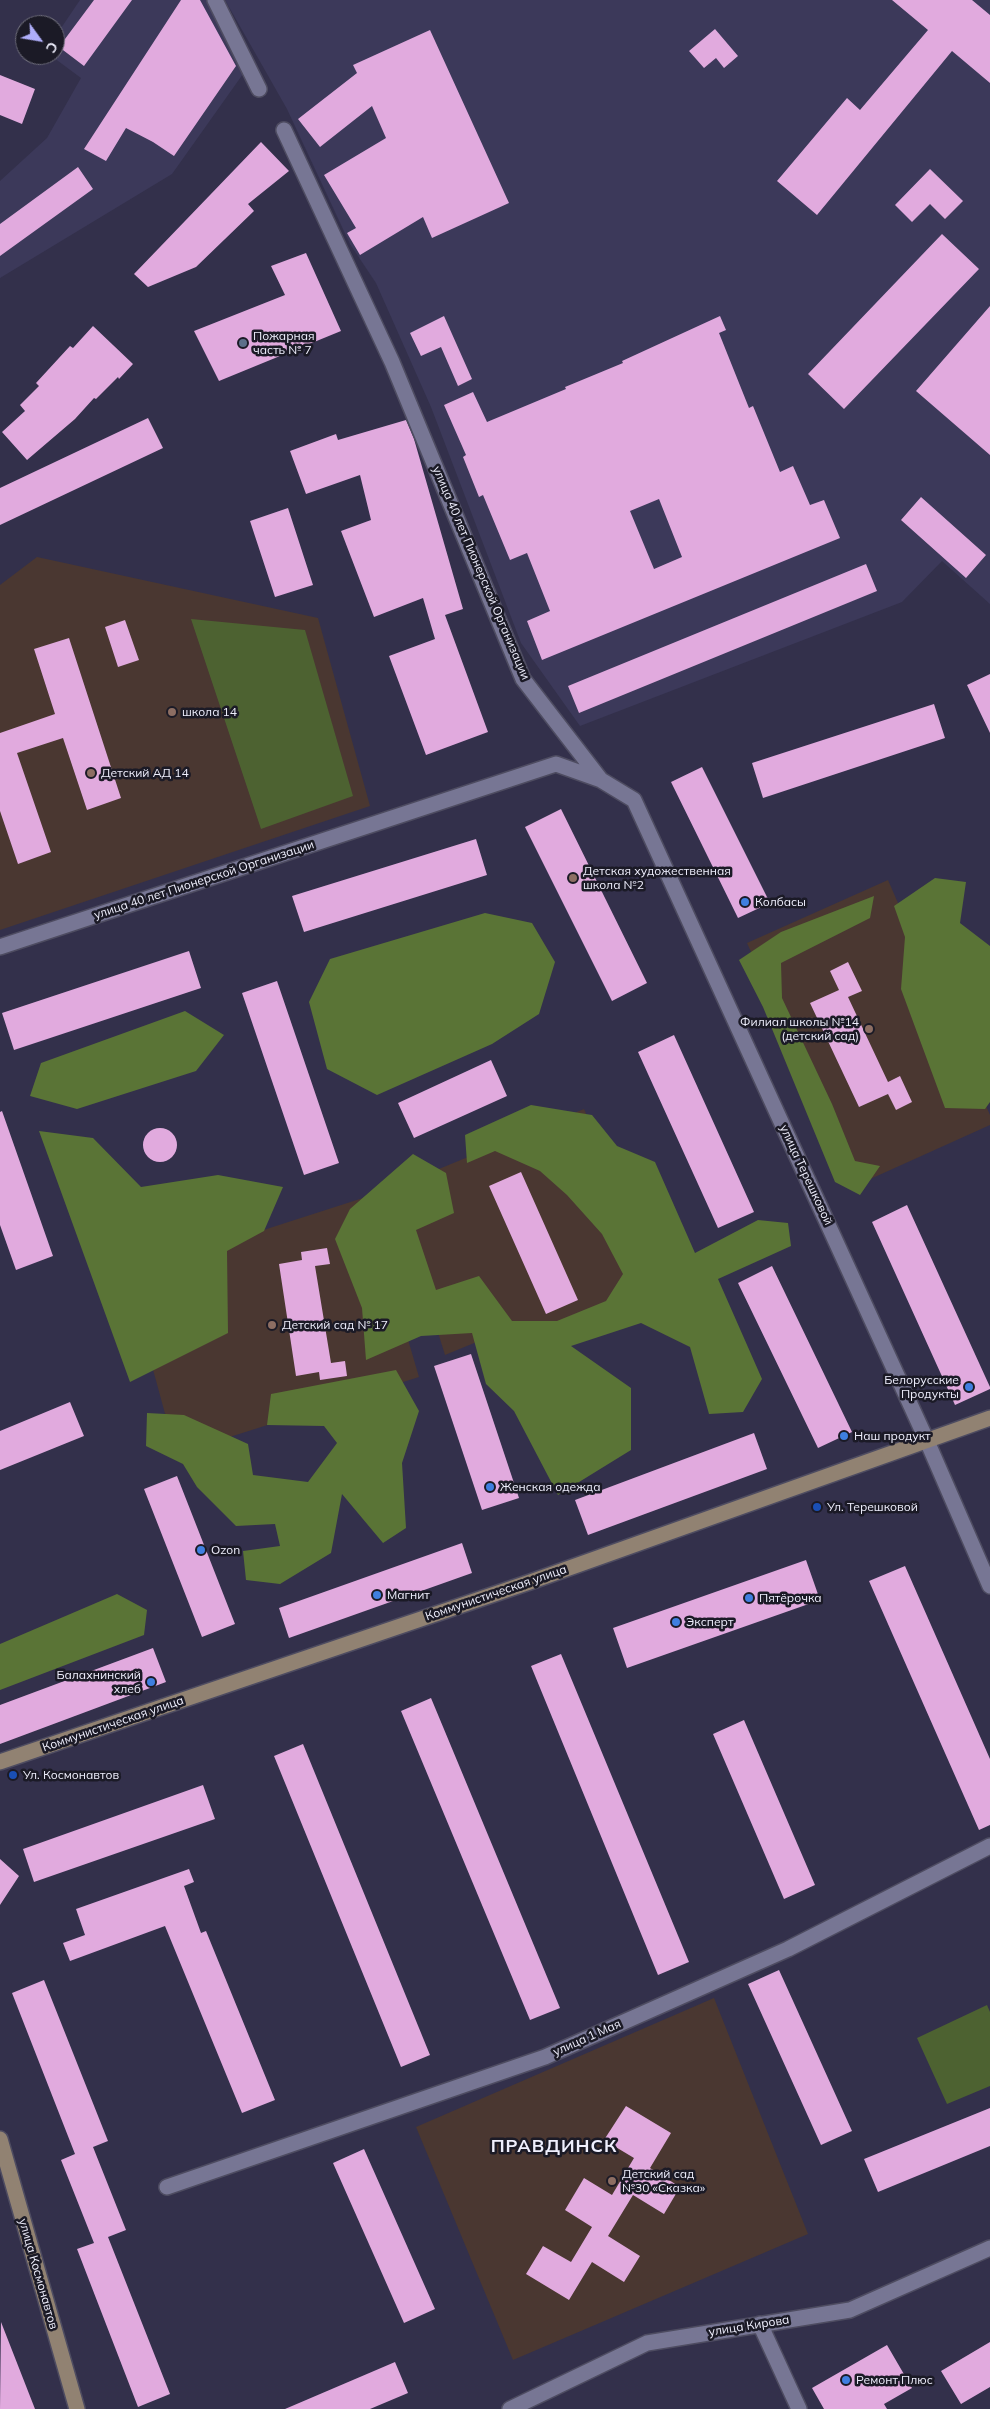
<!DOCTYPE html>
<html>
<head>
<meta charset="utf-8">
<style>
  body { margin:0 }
  #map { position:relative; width:990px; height:2409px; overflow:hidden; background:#33304b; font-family:Mulish,sans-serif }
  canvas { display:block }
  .north { position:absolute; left:15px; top:15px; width:50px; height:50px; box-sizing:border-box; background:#1b1a26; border:1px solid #706f7c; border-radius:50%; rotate:122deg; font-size:14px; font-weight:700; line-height:20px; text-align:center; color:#efeffd }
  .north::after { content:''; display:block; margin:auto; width:18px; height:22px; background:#afaefa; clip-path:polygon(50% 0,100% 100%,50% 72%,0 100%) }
</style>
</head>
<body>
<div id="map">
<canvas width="990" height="2409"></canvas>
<div class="north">С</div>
</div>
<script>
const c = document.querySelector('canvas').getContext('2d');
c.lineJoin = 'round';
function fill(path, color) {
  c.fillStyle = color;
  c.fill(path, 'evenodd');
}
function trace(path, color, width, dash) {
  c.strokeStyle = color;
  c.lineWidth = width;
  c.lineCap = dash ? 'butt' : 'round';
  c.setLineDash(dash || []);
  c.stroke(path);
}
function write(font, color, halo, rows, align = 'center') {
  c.font = font + ' Mulish,sans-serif';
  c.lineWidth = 5;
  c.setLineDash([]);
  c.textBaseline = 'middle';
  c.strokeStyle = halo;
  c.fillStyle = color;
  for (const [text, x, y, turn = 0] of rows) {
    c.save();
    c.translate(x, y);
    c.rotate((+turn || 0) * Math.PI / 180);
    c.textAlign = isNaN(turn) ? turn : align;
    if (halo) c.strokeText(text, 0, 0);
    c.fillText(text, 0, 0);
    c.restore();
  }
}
fill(new Path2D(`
  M 80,0 L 208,0 L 243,74 L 172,174 L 0,278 L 0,181 L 47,138 L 81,78 L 50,55 L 55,55 L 55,37 Z
  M 225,0 L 990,0 L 990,604 L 942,561 L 902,602 L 580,726 L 521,643 L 431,407 L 376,283 L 350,244 L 287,109 Z`), '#3c395a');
fill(new Path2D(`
  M 37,557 L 318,618 L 370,806 L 0,930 L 0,585 Z
  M 888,880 L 990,1115 L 990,1125 L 857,1185 L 747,943 Z
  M 584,1109 L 662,1285 L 487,1355 L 479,1341 L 445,1355 L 393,1188 Z
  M 366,1197 L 419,1377 L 176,1454 L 127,1274 Z
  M 714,1998 L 808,2234 L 513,2360 L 416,2127 Z`), '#4a3731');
fill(new Path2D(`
  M 191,619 L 305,630 L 353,796 L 261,829 Z
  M 987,2005 L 990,2012 L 990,2086 L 947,2104 L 917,2038 Z`), '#4d6231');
fill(new Path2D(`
  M 935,878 L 966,882 L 960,923 L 990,946 L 990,1102 L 985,1109 L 945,1108 L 901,989 L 905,937 L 894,906 Z
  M 874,896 L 870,918 L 781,963 L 782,998 L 832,1104 L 855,1161 L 880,1166 L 860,1195 L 835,1182 L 763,1007 L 739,960 L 781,932 Z
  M 485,913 L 532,923 L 555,962 L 539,1014 L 492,1044 L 377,1095 L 327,1069 L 309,1002 L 330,959 Z
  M 185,1011 L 224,1035 L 196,1071 L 77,1109 L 30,1096 L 41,1063 Z
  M 531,1105 L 592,1115 L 617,1146 L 655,1162 L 695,1253 L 758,1220 L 788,1223 L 791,1246 L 718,1279 L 762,1379 L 743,1412 L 709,1414 L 690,1347 L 641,1323 L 571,1346 L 631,1388 L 631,1450 L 558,1495 L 514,1411 L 486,1384 L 472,1333 L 421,1336 L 366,1360 L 362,1308 L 335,1239 L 350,1209 L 413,1154 L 446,1173 L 454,1213 L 416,1230 L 436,1290 L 479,1276 L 512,1321 L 557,1321 L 606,1301 L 623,1274 L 602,1234 L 567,1195 L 540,1171 L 495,1151 L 467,1163 L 465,1135 Z
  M 39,1131 L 93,1138 L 141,1187 L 218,1175 L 283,1187 L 264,1231 L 227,1251 L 228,1333 L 130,1382 Z
  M 396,1370 L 419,1411 L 402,1463 L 406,1528 L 383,1543 L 342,1494 L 331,1553 L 280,1584 L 246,1580 L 243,1551 L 280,1546 L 275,1524 L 236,1526 L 197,1487 L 183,1464 L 146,1446 L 147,1413 L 184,1415 L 248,1444 L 253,1475 L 308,1482 L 337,1443 L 324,1426 L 267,1425 L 271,1394 Z
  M 117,1594 L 147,1610 L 144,1635 L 0,1690 L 0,1644 Z`), '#5a7436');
fill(new Path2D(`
  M 94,0 L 132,0 L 84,66 L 59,47 Z
  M 181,0 L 200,0 L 236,66 L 174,156 L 153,142 L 126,128 L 106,161 L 84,149 Z
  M 892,0 L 972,0 L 990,15 L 990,83 L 952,51 L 817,215 L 777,181 L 847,98 L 860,110 L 928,30 Z
  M 715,29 L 738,56 L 724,68 L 716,58 L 704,68 L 689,51 Z
  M 430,30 L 509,203 L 432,238 L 423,217 L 360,255 L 347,233 L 356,228 L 324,175 L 386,138 L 372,106 L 320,147 L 298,119 L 357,73 L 353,65 Z
  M 0,75 L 35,89 L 22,124 L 0,115 Z
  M 261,142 L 289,171 L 248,204 L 254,211 L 196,267 L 148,287 L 134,274 Z
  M 78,167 L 93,189 L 0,256 L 0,224 Z
  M 930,169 L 963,201 L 945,219 L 930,204 L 912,222 L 895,205 Z
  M 942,234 L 979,269 L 844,409 L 808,374 Z
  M 306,253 L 341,331 L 219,381 L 194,331 L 285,295 L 271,266 Z
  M 990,306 L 990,455 L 916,391 Z
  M 444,316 L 472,379 L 458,386 L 441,347 L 421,356 L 410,333 Z
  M 720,316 L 726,330 L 719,333 L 749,408 L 753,406 L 780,472 L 793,466 L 810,505 L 824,500 L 840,538 L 542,660 L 527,621 L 550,611 L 527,553 L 510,560 L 483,495 L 479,497 L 463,457 L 466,455 L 444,405 L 473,392 L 487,422 L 566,389 L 565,387 L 623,363 L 622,361 ZM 659,499 L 682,557 L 654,569 L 630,511 Z
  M 93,326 L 133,364 L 119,379 L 118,377 L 96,399 L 94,398 L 75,419 L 27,460 L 2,432 L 25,411 L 20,405 L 39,386 L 36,383 L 70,346 L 73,348 Z
  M 148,418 L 163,448 L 0,525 L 0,488 Z
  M 406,420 L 414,439 L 463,609 L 445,615 L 488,732 L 426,755 L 389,656 L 435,639 L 423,598 L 374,617 L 341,531 L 371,520 L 360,475 L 306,494 L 290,451 L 336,434 L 338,440 Z
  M 921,497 L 986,555 L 966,578 L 901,520 Z
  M 288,508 L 313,585 L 275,597 L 250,521 Z
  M 866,564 L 877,591 L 579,713 L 568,686 Z
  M 125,620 L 139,660 L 118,667 L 105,627 Z
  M 69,638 L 121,798 L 87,810 L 63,738 L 17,753 L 51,852 L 18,864 L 0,811 L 0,733 L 55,714 L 34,649 Z
  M 990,674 L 990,733 L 967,685 Z
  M 934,704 L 945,738 L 763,798 L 752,763 Z
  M 702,767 L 770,903 L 738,918 L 671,782 Z
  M 561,809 L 647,983 L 612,1001 L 525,827 Z
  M 476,839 L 487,875 L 304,932 L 292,896 Z
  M 189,951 L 201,988 L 14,1050 L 2,1013 Z
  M 848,962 L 862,991 L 848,997 L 888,1082 L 900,1076 L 912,1102 L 896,1110 L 888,1094 L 859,1107 L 810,1003 L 839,990 L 830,971 Z
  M 277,981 L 339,1163 L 304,1175 L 242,993 Z
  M 674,1035 L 754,1212 L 718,1228 L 638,1052 Z
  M 491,1060 L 507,1096 L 414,1138 L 398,1103 Z
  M 2,1111 L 53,1256 L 16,1270 L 0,1225 L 0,1112 Z
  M143 1145a17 17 0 1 1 34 0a17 17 0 1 1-34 0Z
  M 521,1172 L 578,1300 L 546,1314 L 489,1186 Z
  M 907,1205 L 990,1387 L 990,1389 L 955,1405 L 872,1222 Z
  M 327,1248 L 330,1264 L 315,1266 L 331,1363 L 345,1361 L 347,1376 L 320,1380 L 319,1372 L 296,1376 L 279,1264 L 302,1260 L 301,1252 Z
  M 772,1266 L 852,1432 L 818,1448 L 738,1283 Z
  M 471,1354 L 519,1498 L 482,1510 L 434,1366 Z
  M 70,1402 L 84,1436 L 0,1470 L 0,1431 Z
  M 754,1433 L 767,1469 L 588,1535 L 575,1500 Z
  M 177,1476 L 235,1624 L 202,1637 L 144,1489 Z
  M 462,1543 L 472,1573 L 289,1638 L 279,1608 Z
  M 806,1560 L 820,1600 L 627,1668 L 613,1628 Z
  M 905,1566 L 990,1759 L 990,1825 L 979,1830 L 869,1581 Z
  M 153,1648 L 166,1682 L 0,1744 L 0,1705 Z
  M 561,1654 L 689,1962 L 658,1975 L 531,1666 Z
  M 431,1698 L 560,2008 L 530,2020 L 401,1711 Z
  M 744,1720 L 815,1885 L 784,1899 L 713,1734 Z
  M 303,1744 L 430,2055 L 401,2067 L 274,1756 Z
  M 203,1785 L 215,1819 L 34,1882 L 23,1849 Z
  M 0,1859 L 19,1876 L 0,1905 Z
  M 189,1869 L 194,1882 L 184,1886 L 201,1933 L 206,1931 L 275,2100 L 242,2113 L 165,1926 L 70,1961 L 63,1943 L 85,1935 L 76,1909 Z
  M 779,1970 L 852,2131 L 821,2145 L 748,1984 Z
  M 44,1980 L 108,2141 L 93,2147 L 126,2230 L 108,2237 L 170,2394 L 138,2407 L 77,2249 L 94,2243 L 61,2160 L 75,2154 L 12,1993 Z
  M 626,2106 L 671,2133 L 650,2168 L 680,2187 L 664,2214 L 633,2195 L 608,2236 L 640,2256 L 624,2282 L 592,2262 L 569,2300 L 526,2274 L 543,2246 L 571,2262 L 592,2227 L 565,2210 L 584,2178 L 612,2195 L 634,2158 L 604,2140 Z
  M 990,2108 L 990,2146 L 878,2192 L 864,2159 Z
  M 364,2149 L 435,2309 L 404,2323 L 333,2163 Z
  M 1,2322 L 35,2409 L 0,2409 Z
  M 990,2342 L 990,2387 L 961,2404 L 941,2371 Z
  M 887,2345 L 912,2388 L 884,2404 L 887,2409 L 824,2409 L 812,2388 Z
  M 395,2362 L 408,2393 L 370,2409 L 285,2409 Z`), '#e1aade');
const street = new Path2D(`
  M 215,0 L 259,89
  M 284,130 L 392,362 L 523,679 L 601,780
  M 0,947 L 556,764 L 601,780 L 634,800 L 927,1441 L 990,1586
  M 167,2187 L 545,2057 L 788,1949 L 990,1846
  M 760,2324 L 799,2409
  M 510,2409 L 647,2343 L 850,2310 L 990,2248`);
const secondary = new Path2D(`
  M 0,1762 L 530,1582 L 990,1418
  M 0,2139 L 77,2409`);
trace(street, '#4e4c61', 18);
trace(secondary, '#4e4c61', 18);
trace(street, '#777694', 15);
trace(secondary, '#918272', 15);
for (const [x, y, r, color] of [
  [243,343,5,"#5c6f8a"],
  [172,712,5,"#8d6e63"],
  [91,773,5,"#8d6e63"],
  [573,878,5,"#8d6e63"],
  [745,902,5,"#3f7fe0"],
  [869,1029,5,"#8d6e63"],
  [272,1325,5,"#8d6e63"],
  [969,1387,5,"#3f7fe0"],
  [844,1436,5,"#3f7fe0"],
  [490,1487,5,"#3f7fe0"],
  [817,1507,5,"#1a4fb4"],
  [201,1550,5,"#3f7fe0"],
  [377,1595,5,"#3f7fe0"],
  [749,1598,5,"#3f7fe0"],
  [676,1622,5,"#3f7fe0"],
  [151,1682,5,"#3f7fe0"],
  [13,1775,5,"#1a4fb4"],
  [612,2181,5,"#8d6e63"],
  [846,2380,5,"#3f7fe0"]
]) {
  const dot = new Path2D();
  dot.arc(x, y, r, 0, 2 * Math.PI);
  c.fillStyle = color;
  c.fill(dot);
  trace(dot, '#1b1a26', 2);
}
write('12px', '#efeffd', '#1b1a26', [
  ["Пожарная",253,336],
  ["часть № 7",253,350],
  ["школа 14",182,712],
  ["Детский АД 14",101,773],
  ["Детская художественная",583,871],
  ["школа №2",583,885],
  ["Колбасы",755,902],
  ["Филиал школы №14",859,1022,"right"],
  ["(детский сад)",859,1036,"right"],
  ["Детский сад № 17",282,1325],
  ["Белорусские",959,1380,"right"],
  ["Продукты",959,1394,"right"],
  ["Наш продукт",854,1436],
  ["Женская одежда",500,1487],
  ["Ул. Терешковой",827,1507],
  ["Ozon",211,1550],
  ["Магнит",387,1595],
  ["Пятёрочка",759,1598],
  ["Эксперт",686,1622],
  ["Балахнинский",141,1675,"right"],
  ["хлеб",141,1689,"right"],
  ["Ул. Космонавтов",23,1775],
  ["Детский сад",622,2174],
  ["№30 «Сказка»",622,2188],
  ["Ремонт Плюс",856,2380]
], 'left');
write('12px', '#efeffd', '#1b1a26', [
  ["улица 40 лет Пионерской Организации",481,573,67],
  ["улица 40 лет Пионерской Организации",204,880,-18],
  ["улица Терешковой",806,1175,65],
  ["Коммунистическая улица",496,1593,-19],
  ["Коммунистическая улица",113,1724,-19],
  ["улица 1 Мая",587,2038,-24],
  ["улица Космонавтов",38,2274,74],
  ["улица Кирова",749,2326,-9]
]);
c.letterSpacing = '1px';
write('bold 18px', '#efeffd', '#1b1a26', [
  ["ПРАВДИНСК",554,2147]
]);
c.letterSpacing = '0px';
</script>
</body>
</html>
